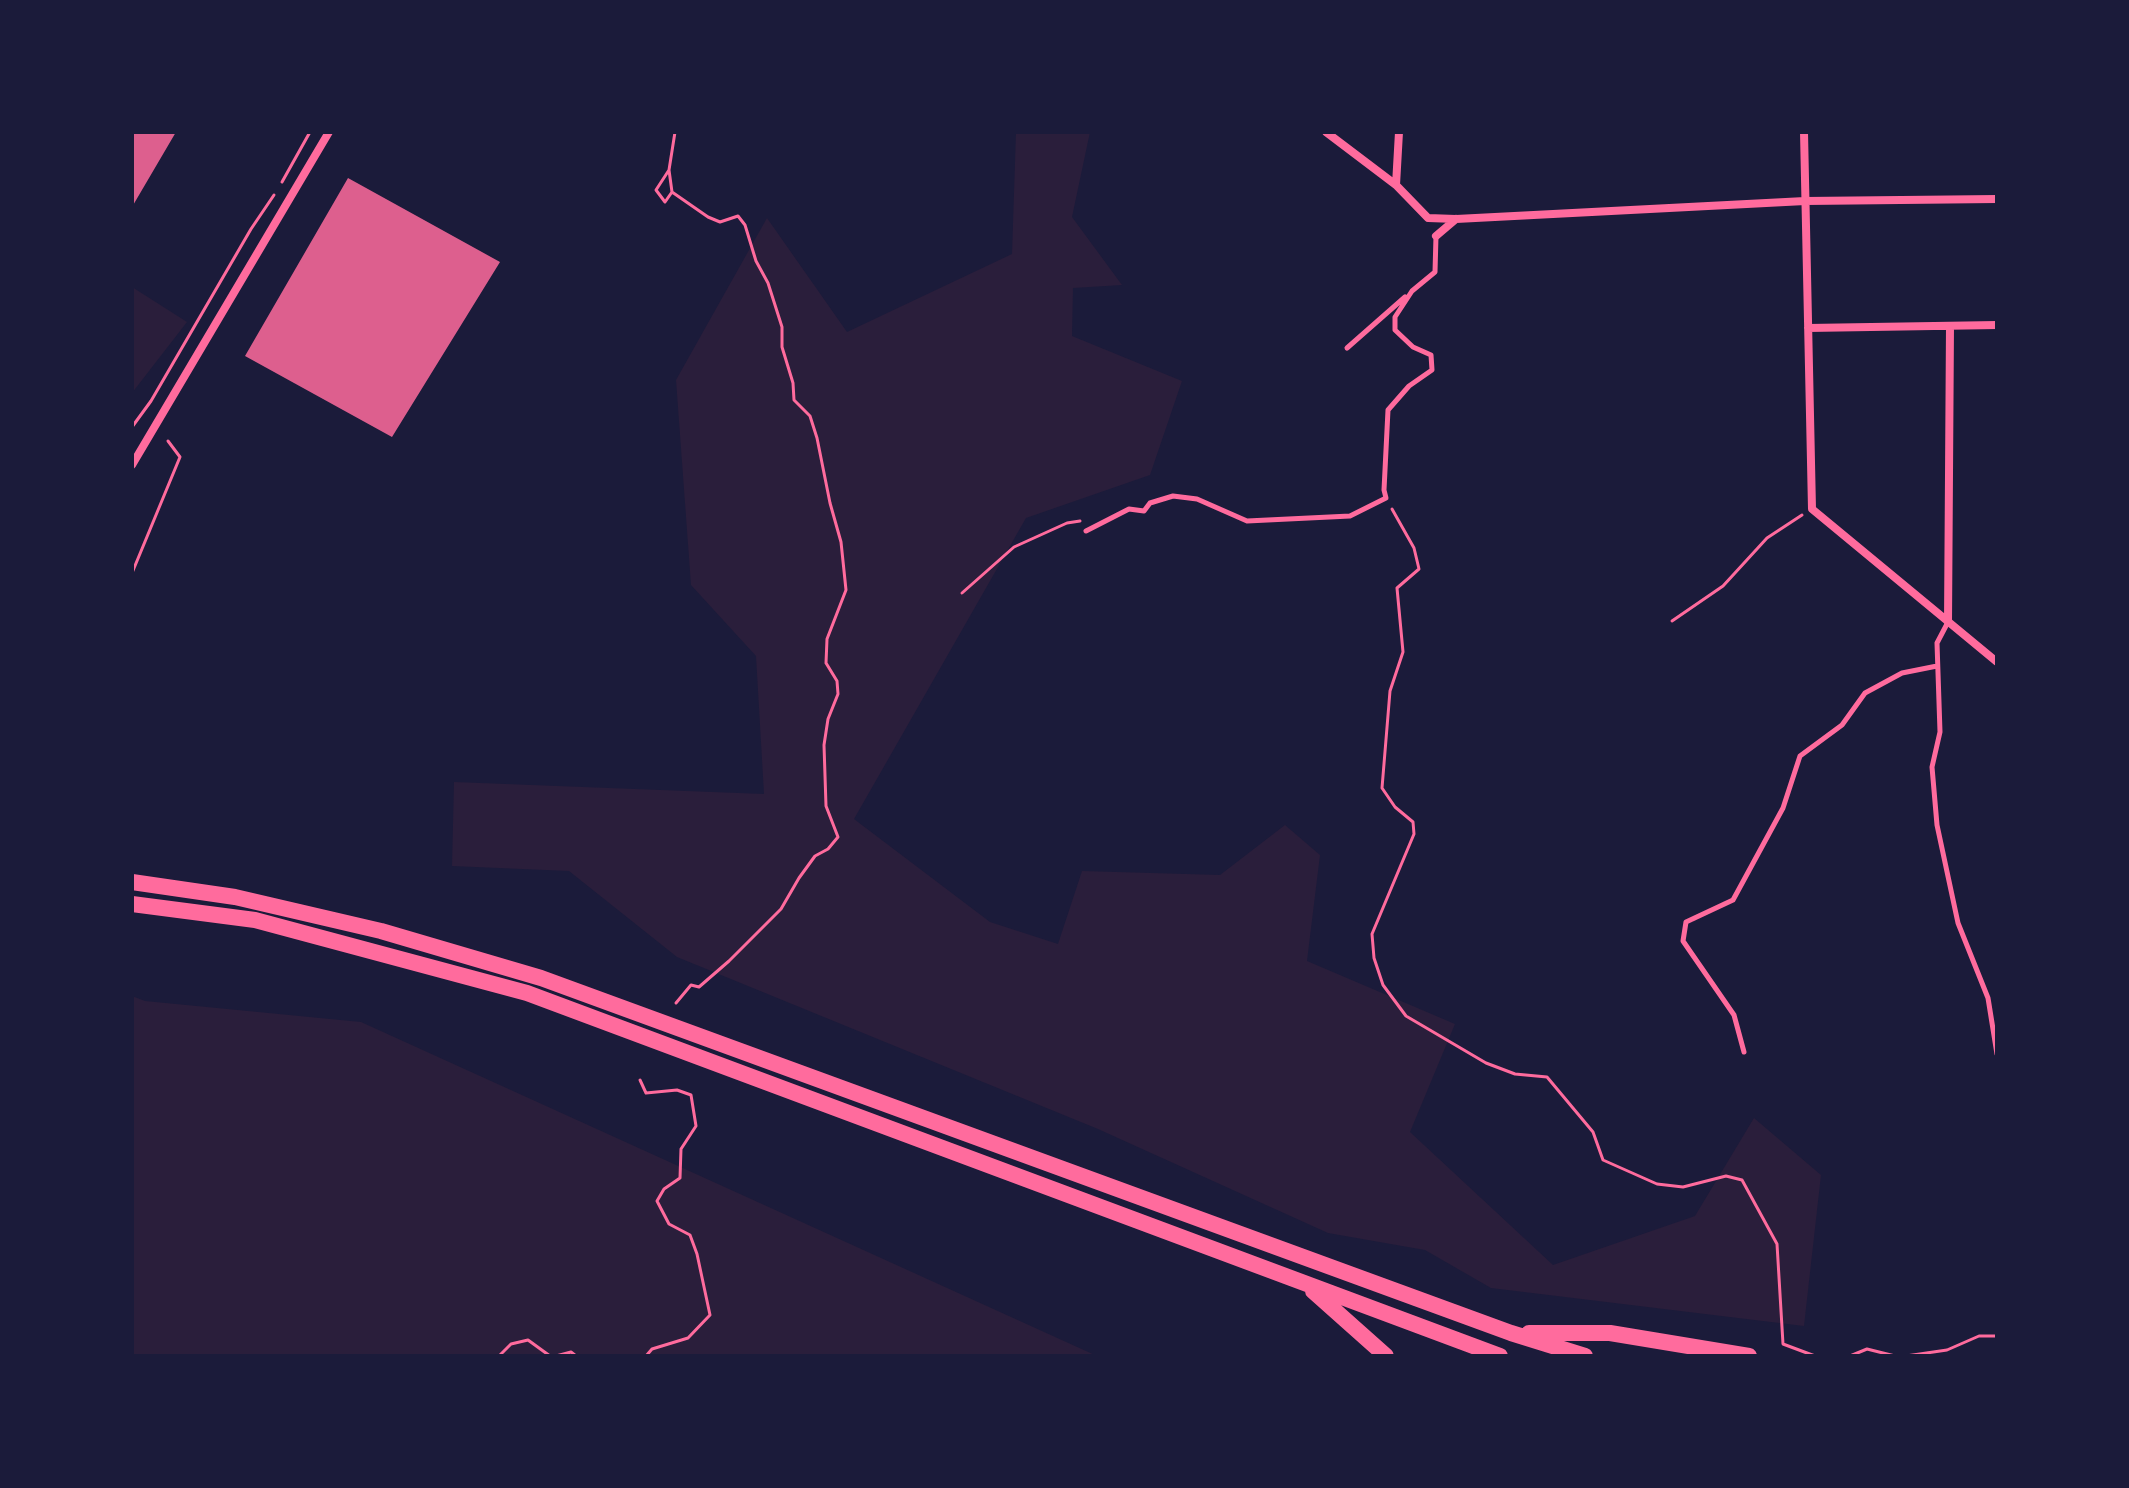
<!DOCTYPE html>
<style>
body{margin:0}
#map{position:relative;width:2129px;height:1488px;overflow:hidden;background:#1b1b3a;font-family:"Fira Sans Condensed",sans-serif}
canvas{display:block}
.frame{position:absolute;inset:0;border:134px solid #1b1b3a;pointer-events:none}
</style>
<div id="map">
<canvas width="2129" height="1488"></canvas>
<div class="frame"></div>
</div>
<script>
const ctx = document.querySelector('canvas').getContext('2d');
ctx.lineJoin = 'round';
function fillPath(path, color) { ctx.fillStyle = color; ctx.fill(path, 'evenodd'); }
const poly = rows => new Path2D(rows.map(r => 'M' + r).join(''));
function strokePath(path, color, width, dash) { ctx.strokeStyle = color; ctx.lineWidth = width; ctx.lineCap = dash ? 'butt' : 'round'; ctx.setLineDash(dash || []); ctx.stroke(path); }
const green = poly([
 [1016,132,1090,132,1072,217,1122,285,1073,288,1072,336,1182,381,1150,475,1026,518,854,819,990,922,1058,944,1082,871,1220,875,1285,825,1320,855,1307,961,1455,1024,1410,1132,1553,1265,1695,1216,1754,1118,1821,1175,1804,1326,1491,1288,1425,1250,1328,1233,1098,1129,677,957,569,871,452,866,454,782,764,794,756,656,691,585,676,380,767,218,847,332,1012,254],
 [132,287,187,322,132,393],
 [132,996,145,1001,361,1022,1097,1356,132,1356]
]);
const building = poly([
 [132,132,176,132,132,207],
 [348,178,500,262,392,437,245,356]
]);
const path = poly([
 [669,170,656,190,665,202,672,192,669,170,675,132],
 [282,182,310,132],
 [672,192,708,217,720,222,738,216,745,225,756,261,768,283,782,327,782,347,793,383,794,400,810,416,817,438,830,503,841,542,846,590,827,639,826,663,837,681,838,694,828,719,824,745,826,806,838,837,828,849,815,856,799,878,781,909,729,961,699,987,691,985,676,1003],
 [132,427,151,401,251,229,274,195],
 [1392,509,1414,548,1419,569,1397,588,1403,652,1390,691,1382,788,1395,807,1413,822,1414,834,1372,934,1374,958,1383,985,1406,1016,1486,1063,1515,1074,1547,1077,1593,1132,1603,1160,1657,1184,1683,1187,1726,1176,1742,1180,1777,1244,1783,1344,1815,1356],
 [132,573,180,457,168,441],
 [962,593,1014,547,1067,523,1080,521],
 [1672,621,1723,586,1767,538,1802,515],
 [640,1080,646,1093,677,1090,691,1095,696,1126,681,1149,680,1178,664,1189,657,1201,669,1224,690,1235,697,1254,710,1315,688,1338,652,1349,646,1356],
 [499,1356,511,1344,528,1340,550,1356],
 [556,1356,571,1352,576,1356],
 [1850,1356,1867,1349,1895,1356],
 [1906,1356,1947,1350,1979,1336,1997,1336]
]);
const service = poly([
 [1347,348,1405,297],
 [1086,531,1129,509,1144,511,1150,503,1173,496,1197,499,1247,521,1350,516,1386,498,1384,490,1388,410,1409,386,1432,370,1431,355,1413,347,1395,330,1395,317,1412,291,1435,272,1436,236],
 [1948,622,1937,643,1940,732,1932,767,1937,825,1958,923,1988,998,1997,1054],
 [1744,1052,1734,1015,1683,941,1686,922,1733,900,1783,808,1800,756,1842,725,1865,693,1902,673,1937,666]
]);
const minor = poly([
 [1326,132,1396,185,1428,218,1456,219,1805,201,1997,199],
 [1804,132,1812,509,1997,662],
 [1396,185,1399,132],
 [1436,236,1456,219],
 [1808,328,1997,325],
 [132,465,329,132],
 [1948,622,1950,326]
]);
const trunk = poly([
 [132,882,235,897,381,931,541,978,1511,1333,1585,1356],
 [132,904,255,920,527,993,1500,1356],
 [1313,1291,1386,1356],
 [1529,1333,1610,1333,1749,1356]
]);
fillPath(green, '#2a1e3b');
fillPath(building, '#dd5f8e');
strokePath(path, '#ff6b9d', 3);
strokePath(service, '#ff6b9d', 5);
strokePath(minor, '#ff6b9d', 8);
strokePath(trunk, '#ff6b9d', 16);
</script>
